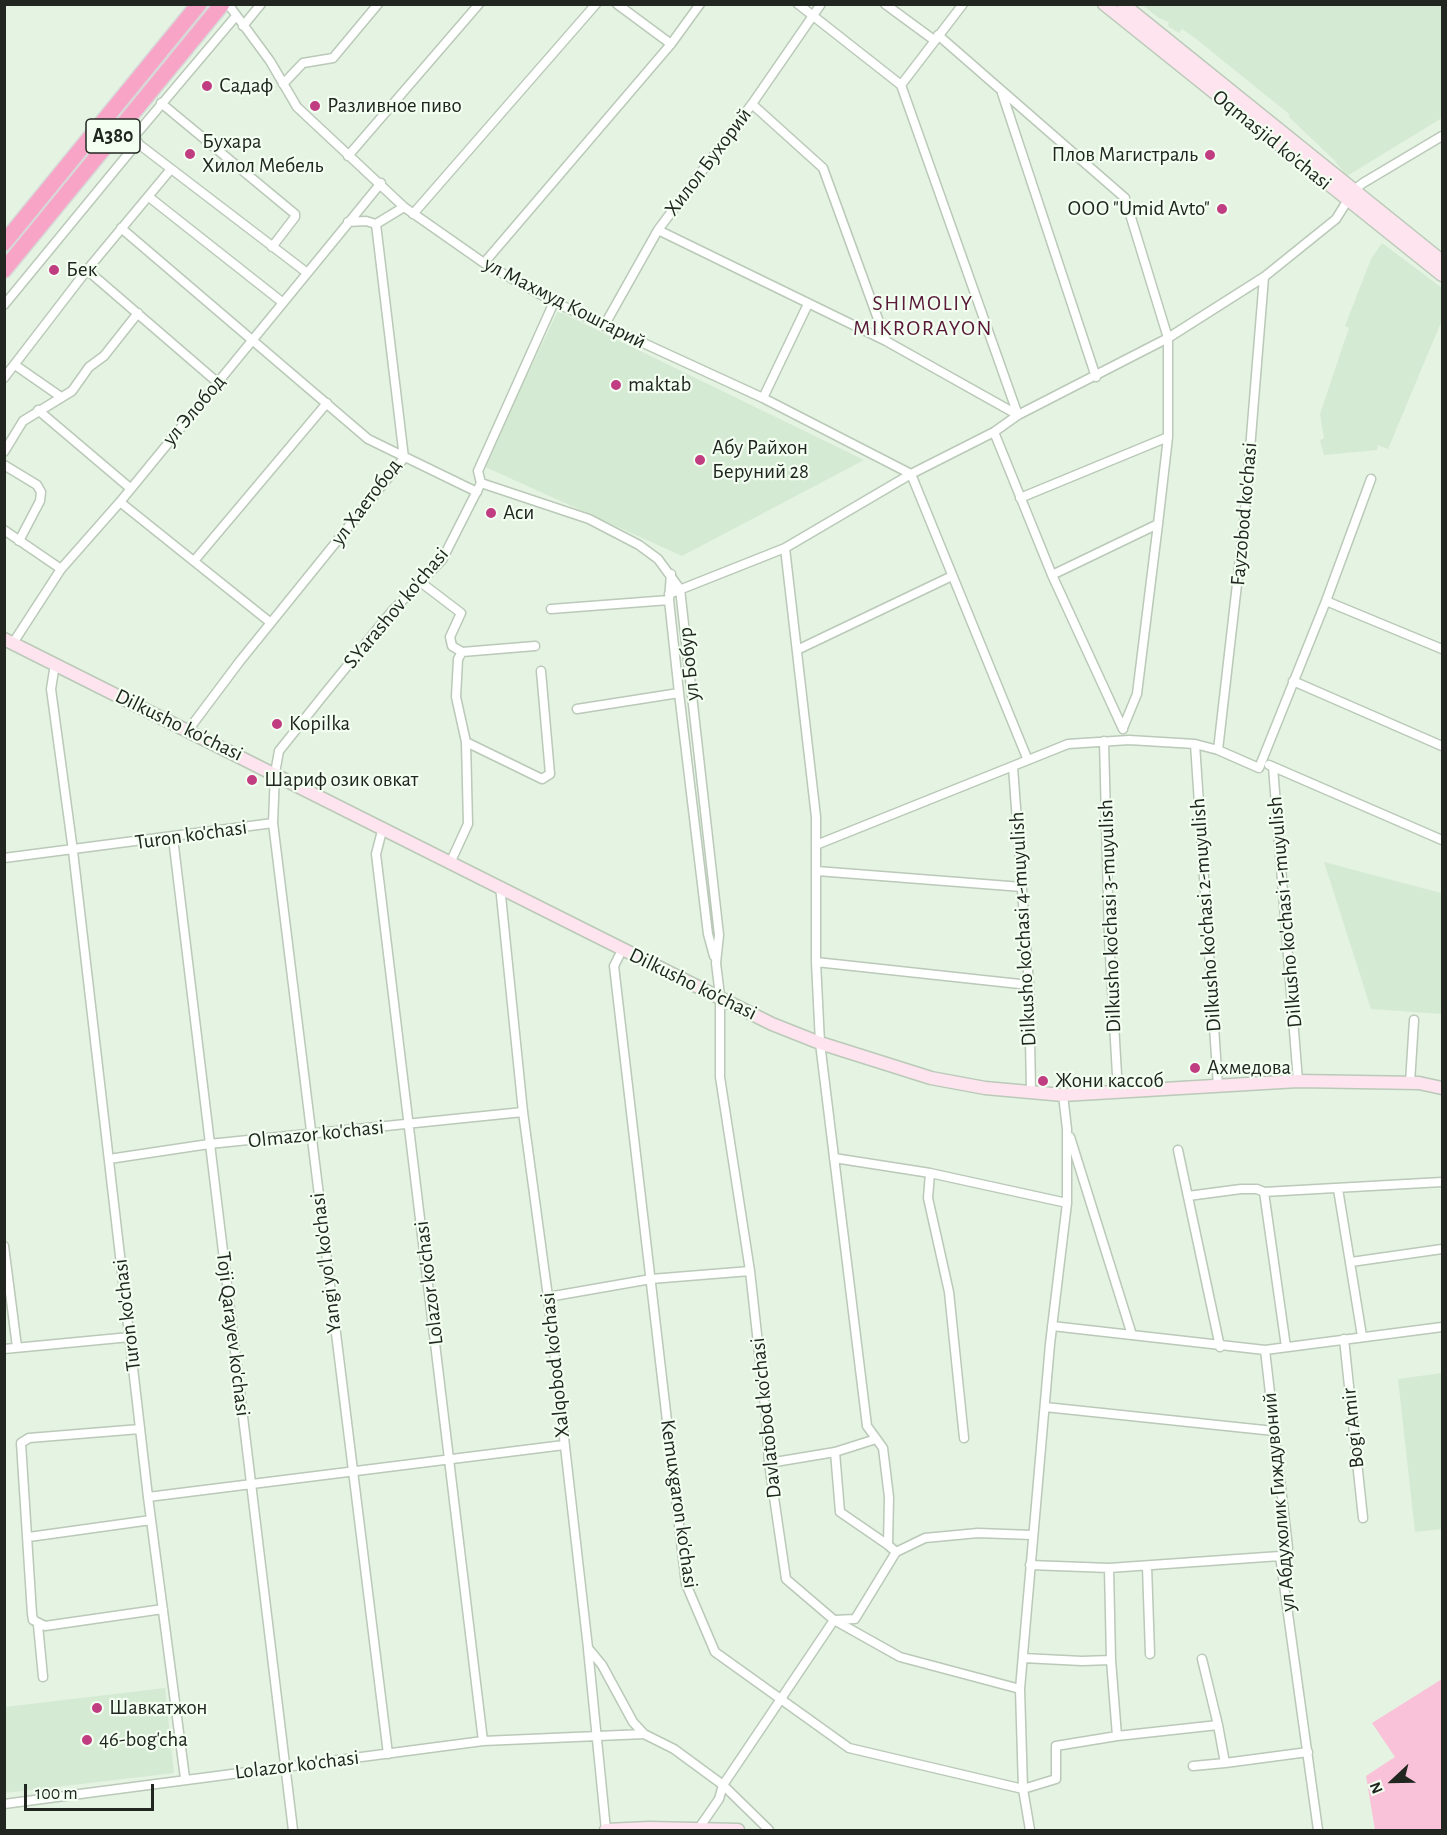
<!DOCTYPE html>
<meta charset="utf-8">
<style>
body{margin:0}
#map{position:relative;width:1447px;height:1835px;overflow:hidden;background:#e4f3e2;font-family:"Alegreya Sans",sans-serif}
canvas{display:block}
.frame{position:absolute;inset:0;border:6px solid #212620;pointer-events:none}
.north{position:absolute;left:1363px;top:1751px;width:60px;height:60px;-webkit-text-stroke:4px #f3fff1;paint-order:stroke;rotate:248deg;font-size:16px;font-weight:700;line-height:24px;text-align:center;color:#212620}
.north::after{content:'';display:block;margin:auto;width:21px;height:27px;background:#212620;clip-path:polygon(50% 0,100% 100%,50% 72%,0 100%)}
.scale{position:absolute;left:24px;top:1784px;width:130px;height:27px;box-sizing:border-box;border:3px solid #212620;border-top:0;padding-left:8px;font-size:18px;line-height:21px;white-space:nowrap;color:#212620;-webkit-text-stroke:4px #f3fff1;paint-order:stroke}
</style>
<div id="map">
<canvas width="1447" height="1835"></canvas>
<div class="frame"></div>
<div class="north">N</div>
<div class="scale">100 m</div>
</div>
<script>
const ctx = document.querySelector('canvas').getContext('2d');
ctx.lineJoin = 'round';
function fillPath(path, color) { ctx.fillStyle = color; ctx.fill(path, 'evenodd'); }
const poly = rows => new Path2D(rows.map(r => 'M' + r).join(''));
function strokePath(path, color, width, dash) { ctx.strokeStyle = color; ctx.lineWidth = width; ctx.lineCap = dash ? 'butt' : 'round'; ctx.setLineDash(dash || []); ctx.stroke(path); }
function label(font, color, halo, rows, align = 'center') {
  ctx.font = font + ' "Alegreya Sans",sans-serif'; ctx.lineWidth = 4.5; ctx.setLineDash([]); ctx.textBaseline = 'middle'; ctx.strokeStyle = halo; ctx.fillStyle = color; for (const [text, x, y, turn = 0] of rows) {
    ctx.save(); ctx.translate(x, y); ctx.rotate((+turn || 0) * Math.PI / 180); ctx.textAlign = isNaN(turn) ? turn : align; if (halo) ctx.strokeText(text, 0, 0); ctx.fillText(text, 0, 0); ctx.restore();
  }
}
const built = poly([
 [1142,5,1442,5,1442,118,1347,176,1334,160,1289,117,1289,114,1195,38,1182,29,1179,33,1168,26,1169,22,1159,18],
 [1382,243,1442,288,1442,320,1388,449,1378,445,1377,450,1324,455,1320,440,1324,438,1320,414,1349,328,1345,326,1371,259],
 [558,311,864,460,682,556,483,466],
 [1324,862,1441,893,1442,1014,1371,1009],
 [1442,1373,1442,1529,1415,1532,1398,1379],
 [165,1688,174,1773,5,1793,5,1707]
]);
const green = poly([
 [1442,1679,1442,1830,1375,1830,1366,1776,1395,1757,1372,1723]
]);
const street = poly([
 [228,4,270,61,297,107,404,207,484,263,554,302,763,398,911,474],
 [617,4,671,44],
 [798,4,901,85,1018,415],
 [885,4,934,40],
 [243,26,261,4],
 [938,35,1125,198,1168,338,1168,437,1158,524,1137,694,1123,728],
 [283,84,303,63,333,58,378,4],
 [901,85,963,4],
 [1002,93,1096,377],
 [161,103,295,214,295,217,272,247],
 [752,104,823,168,886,341],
 [119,129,306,272],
 [133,138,236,16],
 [348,156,479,4],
 [149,197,282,302],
 [413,214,596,4],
 [348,222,366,221,376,224],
 [121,228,368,439,477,492],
 [658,230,886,341,1018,415],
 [484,263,671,44,700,4],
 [87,270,217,382],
 [4,305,138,142],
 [604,326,658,230,752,104,821,4],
 [15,365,61,397],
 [4,378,87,270,171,169],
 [763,398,808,304],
 [38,410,130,488],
 [994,432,1052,575,1123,729],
 [4,452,23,421,72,391,89,367,104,356,138,313],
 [4,465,37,485,41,492,40,501,19,541],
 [911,474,1027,758],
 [481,483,589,519,639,545,658,559,680,589,719,935,716,963,720,996,720,1077,750,1271,766,1416,769,1463,786,1579,834,1620,900,1657,1020,1689],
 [1020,498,1168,437],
 [120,502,271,623],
 [4,530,61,569],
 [785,548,816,817,816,962,820,1043,867,1426,883,1448,889,1497,888,1545,896,1552],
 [194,561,327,403],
 [671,574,669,600,679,693,708,934,714,956],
 [1052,575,1158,524],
 [419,581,461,613,450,637,452,646,462,652],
 [669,594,785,548,911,474,994,432,1018,415,1168,338,1264,277,1336,219,1354,190,1363,183,1442,136],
 [1326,601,1442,649],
 [551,609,669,600],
 [13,643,61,569,120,502,381,183],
 [797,650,952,576],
 [55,664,51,689,73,851,148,1497,185,1778],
 [1293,681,1442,746],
 [577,709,679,693],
 [189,729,240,661,404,458,376,224,404,207],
 [1104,741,1109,938,1118,1092],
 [466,742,542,779,550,774,541,671],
 [1195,744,1218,1086],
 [1218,750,1244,523,1264,277],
 [1269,765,1442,840],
 [1013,767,1029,985,1031,1092],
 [1273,767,1298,1081],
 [383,827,376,854,483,1741],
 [173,838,293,1830],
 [816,845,1068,744,1129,740,1195,744,1218,750,1259,768,1326,601,1371,479],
 [4,858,273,823],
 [451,861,468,824,466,742,456,697,458,659,462,652,535,646],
 [817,871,1022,887],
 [500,886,523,1112,548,1297,588,1648,602,1665,633,1722,644,1734,674,1749,723,1785,769,1830],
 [622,950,614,966,686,1584,715,1652,849,1748,1023,1789,1056,1779,1056,1746,1117,1736,1218,1725,1225,1763,1308,1752],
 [816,962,1029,985],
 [1410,1083,1414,1020],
 [1070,1137,1132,1335],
 [1178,1150,1220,1347],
 [834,1158,930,1173,1067,1203],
 [109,1159,209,1144,523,1112],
 [930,1173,928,1198,949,1292,964,1438],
 [1338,1189,1362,1336],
 [1264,1192,1286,1347],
 [1188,1196,1241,1189,1257,1189,1264,1192,1442,1182],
 [4,1246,17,1347],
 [1351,1262,1442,1249],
 [548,1297,651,1279,750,1271],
 [1052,1326,1265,1350,1288,1548,1280,1556,1318,1830],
 [1344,1339,1363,1518],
 [4,1349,130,1337],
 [1265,1350,1442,1327],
 [1045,1407,1274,1431],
 [140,1429,29,1438,21,1443,32,1614,33,1620,45,1626,163,1609],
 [835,1452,840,1512,888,1545],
 [769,1463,835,1452,876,1439],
 [148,1497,564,1445],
 [29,1537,151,1520],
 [1030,1565,1109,1568,1280,1556],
 [1147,1566,1150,1654],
 [1109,1568,1111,1660,1117,1736],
 [38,1625,43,1677],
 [588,1649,606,1830],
 [1023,1658,1082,1661,1111,1660],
 [1202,1659,1218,1725],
 [388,1754,273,823,275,773,279,751,322,697,392,611,442,560,481,483,478,471,554,302],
 [1193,1766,1225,1763],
 [4,1804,483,1741,644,1734],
 [699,1828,719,1799,723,1785,834,1620,855,1619,896,1552,925,1538,978,1533,1032,1535],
 [1030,1830,1023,1789,1020,1689,1050,1344,1067,1203,1067,1129,1063,1095]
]);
const secondary = poly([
 [1104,4,1442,275],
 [1123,4,1442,261],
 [4,639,772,1024,820,1043,931,1078,985,1088,1063,1095,1298,1081,1419,1083,1442,1088],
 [606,1830,649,1828,738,1830]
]);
const highway = poly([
 [4,243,199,4],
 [4,270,222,4]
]);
const markers = [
 [207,86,6,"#c13d81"],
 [315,106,6,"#c13d81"],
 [190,154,6,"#c13d81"],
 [1210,155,6,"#c13d81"],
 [1222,209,6,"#c13d81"],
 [54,270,6,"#c13d81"],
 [616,385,6,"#c13d81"],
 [700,460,6,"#c13d81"],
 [491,513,6,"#c13d81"],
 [277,724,6,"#c13d81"],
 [252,780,6,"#c13d81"],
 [1195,1068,6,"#c13d81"],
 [1043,1081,6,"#c13d81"],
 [97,1708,6,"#c13d81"],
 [87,1740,6,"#c13d81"]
];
const shields = [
 [113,136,54]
];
const shieldNames = [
 ["A380",113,136]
];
const poiNames = [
 ["Садаф",219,86],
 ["Разливное пиво",327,106],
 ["Бухара",202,142],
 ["Хилол Мебель",202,166],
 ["Плов Магистраль",1198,155,"right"],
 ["ООО \"Umid Avto\"",1210,209,"right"],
 ["Бек",66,270],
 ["maktab",628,385],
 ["Абу Райхон",712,448],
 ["Беруний 28",712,472],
 ["Аси",503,513],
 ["Kopilka",289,724],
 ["Шариф озик овкат",264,780],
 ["Ахмедова",1207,1068],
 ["Жони кассоб",1055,1081],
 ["Шавкатжон",109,1708],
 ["46-bog'cha",99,1740]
];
const streetNames = [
 ["Oqmasjid ko'chasi",1272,140,39],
 ["Хилол Бухорий",708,162,-53],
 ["ул Махмуд Кошгарий",565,303,27],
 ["ул Элобод",194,410,-50],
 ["ул Хаетобод",366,502,-53],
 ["Fayzobod ko'chasi",1244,514,-85],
 ["S.Yarashov ko'chasi",396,608,-50],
 ["ул Бобур",689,664,-96],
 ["Dilkusho ko'chasi",179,725,26],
 ["Turon ko'chasi",191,835,-8],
 ["Dilkusho ko'chasi 1-muyulish",1285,912,-95],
 ["Dilkusho ko'chasi 2-muyulish",1206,915,-94],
 ["Dilkusho ko'chasi 3-muyulish",1110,916,-92],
 ["Dilkusho ko'chasi 4-muyulish",1023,929,-93],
 ["Dilkusho ko'chasi",693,984,26],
 ["Olmazor ko'chasi",316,1134,-6],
 ["Yangi yo'l ko'chasi",326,1263,-97],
 ["Lolazor ko'chasi",429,1283,-97],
 ["Turon ko'chasi",127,1315,-97],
 ["Toji Qarayev ko'chasi",233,1334,83],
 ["Xalqobod ko'chasi",555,1365,-96],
 ["Davlatobod ko'chasi",766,1418,-96],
 ["Bogi Amir",1353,1428,-96],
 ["ул Абдухолик Гиждувоний",1279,1502,-95],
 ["Kemuxgaron ko'chasi",679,1504,82],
 ["Lolazor ko'chasi",297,1765,-7]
];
const neighbourhoodNames = [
 ["SHIMOLIY",923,303],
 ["MIKRORAYON",923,328]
];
fillPath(built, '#d5ead3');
fillPath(green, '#f9c2d8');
strokePath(street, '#bac9b8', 11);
strokePath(secondary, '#bac9b8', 15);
strokePath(highway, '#d7d8d7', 18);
strokePath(street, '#fff', 8);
strokePath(secondary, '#fde4ee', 12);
strokePath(highway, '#f8a4c7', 15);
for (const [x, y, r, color] of markers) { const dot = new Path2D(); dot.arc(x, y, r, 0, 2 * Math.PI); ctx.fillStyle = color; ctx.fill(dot); strokePath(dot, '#f3fff1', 2); }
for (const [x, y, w] of shields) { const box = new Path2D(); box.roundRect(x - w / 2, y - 17, w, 34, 4.5); ctx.fillStyle = '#f3fff1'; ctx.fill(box); strokePath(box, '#212620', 1.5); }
label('bold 20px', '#212620', null, shieldNames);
label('21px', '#212620', '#f3fff1', poiNames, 'left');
label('21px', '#212620', '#f3fff1', streetNames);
ctx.letterSpacing = '1.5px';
label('22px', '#591939', '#f3fff1', neighbourhoodNames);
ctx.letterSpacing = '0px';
</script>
